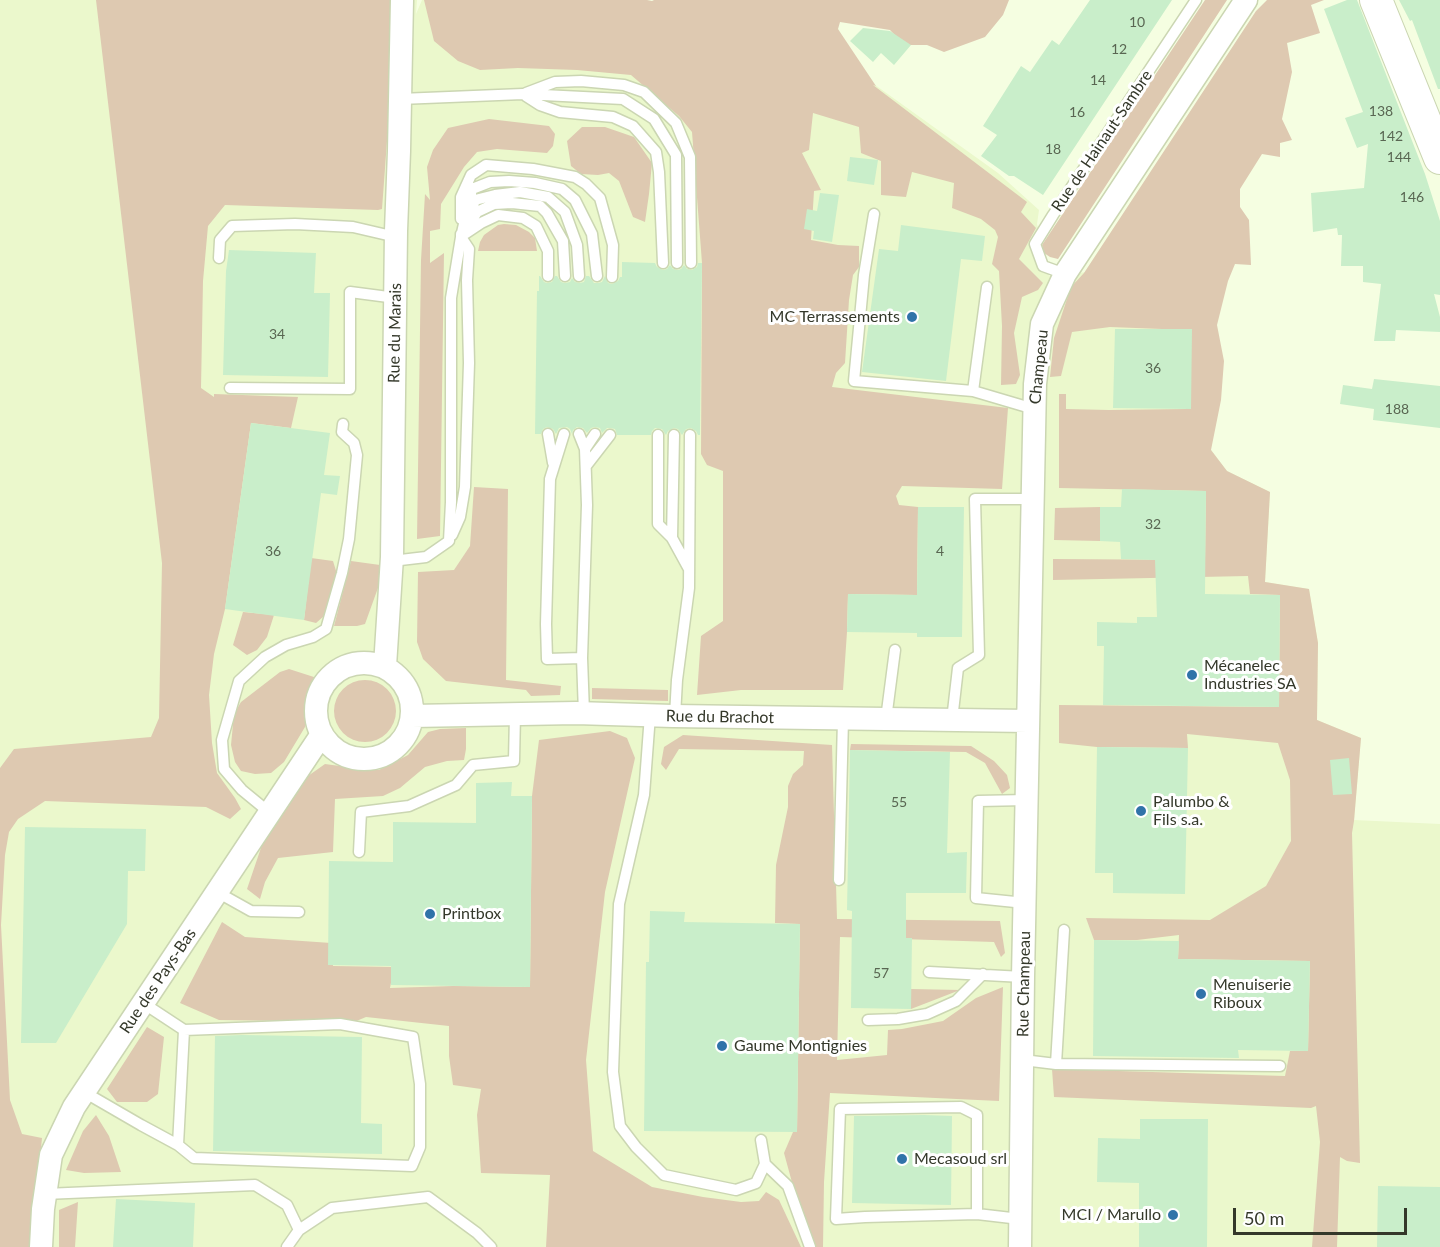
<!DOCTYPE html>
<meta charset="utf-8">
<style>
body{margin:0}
#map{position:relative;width:1440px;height:1247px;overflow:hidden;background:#f5fee1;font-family:Lato,sans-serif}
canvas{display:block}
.scale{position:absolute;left:1233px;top:1208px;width:174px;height:27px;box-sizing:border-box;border:3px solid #34382a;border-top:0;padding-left:8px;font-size:18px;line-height:21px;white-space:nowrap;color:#34382a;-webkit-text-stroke:4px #fff;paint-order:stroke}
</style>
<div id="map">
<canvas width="1440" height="1247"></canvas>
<div class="scale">50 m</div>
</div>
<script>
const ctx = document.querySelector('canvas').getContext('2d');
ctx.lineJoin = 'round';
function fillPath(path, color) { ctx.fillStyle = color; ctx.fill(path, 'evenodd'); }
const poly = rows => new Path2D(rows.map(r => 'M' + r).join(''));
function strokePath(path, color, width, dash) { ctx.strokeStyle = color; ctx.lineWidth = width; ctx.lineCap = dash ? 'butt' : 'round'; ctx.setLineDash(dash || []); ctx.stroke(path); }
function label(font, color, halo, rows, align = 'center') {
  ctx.font = font + ' Lato,sans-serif'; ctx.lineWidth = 6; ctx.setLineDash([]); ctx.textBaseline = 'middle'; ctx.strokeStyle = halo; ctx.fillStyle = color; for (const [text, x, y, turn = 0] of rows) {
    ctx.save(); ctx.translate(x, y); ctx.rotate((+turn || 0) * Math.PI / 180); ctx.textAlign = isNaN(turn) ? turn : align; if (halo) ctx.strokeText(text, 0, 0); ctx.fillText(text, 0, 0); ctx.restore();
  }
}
const built = poly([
 [0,0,417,0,416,14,422,0,445,0,836,57,998,173,1039,210,1037,224,1049,276,1097,271,1187,296,1206,343,1211,450,1227,471,1270,492,1265,582,1309,589,1318,643,1317,720,1361,738,1354,820,1440,824,1440,1247,0,1247]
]);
const green = poly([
 [96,0,395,0,389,114,382,209,378,210,225,205,208,226,203,281,201,388,214,397,214,394,298,397,291,428,251,423,225,609,214,654,209,695,212,743,217,773,235,798,241,809,230,819,206,807,45,801,18,819,9,832,5,855,1,925,10,1100,22,1134,42,1138,31,1247,0,1247,0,768,14,749,151,737,159,718,162,563],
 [424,0,647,0,652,1,654,0,1009,0,1003,15,985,37,944,52,927,45,904,45,890,30,840,22,838,29,876,86,873,85,1027,202,1021,212,1036,228,1019,259,1043,283,1038,290,1022,297,1014,333,1020,375,1016,384,1001,385,1002,326,999,271,992,264,998,237,995,230,981,219,952,208,954,183,912,172,906,197,881,195,881,161,861,153,859,127,813,113,809,150,802,153,821,190,814,191,811,240,838,245,859,246,859,267,853,275,849,300,845,363,836,373,832,387,1008,408,1002,489,902,486,896,496,899,505,918,507,917,595,848,594,847,632,843,690,741,690,697,695,701,636,723,621,723,471,707,465,701,454,702,263,692,132,679,116,631,75,577,70,518,68,480,70,458,61,434,41],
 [1205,0,1227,0,1058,259,1050,257,1044,253,1042,245],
 [1267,0,1324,0,1311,5,1320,33,1287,43,1292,72,1282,119,1292,140,1280,143,1280,157,1262,154,1240,189,1240,207,1249,220,1251,265,1235,264,1228,281,1217,325,1224,361,1221,400,1211,450,1227,471,1270,492,1265,582,1309,589,1318,643,1317,720,1361,738,1354,821,1352,833,1360,1163,1347,1161,1340,1157,1337,1247,1312,1247,1320,1142,1316,1106,1311,1108,1054,1097,1052,1069,1285,1076,1290,1051,1308,1051,1310,961,1178,959,1179,935,1137,940,1094,940,1086,918,1210,920,1266,886,1291,841,1290,780,1278,743,1187,734,1188,748,1097,747,1059,743,1059,705,1279,707,1280,595,1250,594,1248,576,1053,580,1053,559,1205,560,1206,491,1059,488,1059,394,1066,394,1066,409,1109,410,1186,409,1188,330,1110,327,1072,332,1061,376,1050,377,1054,338,1071,287,1084,273,1256,11],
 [489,119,549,126,555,134,553,146,547,153,497,149,477,152,464,167,441,204,440,229,430,231,430,263,444,253,440,536,417,539,421,260,425,194,430,200,427,167,433,150,448,128],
 [582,127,605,127,634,137,652,163,649,194,645,222,633,217,619,181,609,173,598,175,581,174,571,166,567,141],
 [504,224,516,225,529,232,535,238,537,251,478,251,480,242,484,235,498,225],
 [474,487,508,489,506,680,561,686,560,695,531,696,526,690,446,681,423,659,417,642,418,572,454,570,470,546],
 [1100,507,1100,541,1054,540,1055,508],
 [311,558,333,561,337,574,324,616,316,623,304,620],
 [351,561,380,565,383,574,365,624,357,626,334,626],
 [243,612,274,615,267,637,257,650,247,655,233,645],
 [289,669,317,678,305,727,284,762,271,773,255,774,241,771,235,762,231,745,234,714,241,702,280,672],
 '334 711a31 31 0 1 1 62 0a31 31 0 1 1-62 0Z',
 [592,688,668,690,668,701,592,699],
 [466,728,466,749,464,760,447,761,425,767,400,788,383,796,335,799,333,852,278,858,265,882,260,899,247,889,264,839,308,776,325,764,347,767,379,770,408,755,428,732,440,729],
 [610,731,627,738,635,758,605,892,586,1060,593,1151,652,1187,703,1197,741,1202,759,1201,766,1192,779,1200,801,1247,546,1247,550,1175,481,1173,477,1115,481,1089,453,1085,449,1056,449,1026,366,1017,354,1022,219,1020,180,1003,222,922,245,937,331,943,333,966,394,967,390,988,453,986,530,987,532,796,539,740],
 [683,735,832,745,837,919,1000,921,1005,953,1001,957,994,942,840,937,837,1060,887,1055,888,1030,902,1029,943,1021,976,998,1003,987,999,1101,830,1093,824,1182,823,1247,814,1247,793,1186,784,1153,793,1132,797,1132,800,924,775,923,776,865,788,807,788,786,793,774,803,765,804,751,679,749,666,770,661,764,664,747],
 [851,744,971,746,994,761,1007,775,1010,788,1002,794,985,763,966,752,850,750],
 [911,989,960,990,911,1009],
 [147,1027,164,1037,158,1094,147,1102,117,1102,107,1089],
 [96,1115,109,1136,121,1172,84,1173,66,1170,83,1131],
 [78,1202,75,1247,59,1247,59,1210]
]);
const building = poly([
 [1090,0,1172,0,1043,195,1014,176,1009,176,981,156,997,135,983,126,1021,66,1030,72,1052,40,1059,45],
 [1347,0,1357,0,1425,174,1440,221,1440,295,1434,294,1440,317,1440,332,1396,330,1395,341,1374,341,1381,284,1363,282,1363,266,1341,266,1342,235,1338,235,1337,228,1313,232,1311,193,1364,188,1368,144,1357,148,1345,118,1363,112,1324,9],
 [1399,0,1440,0,1440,89,1438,89,1412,20,1410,21],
 [863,28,890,31,911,45,894,65,881,53,873,62,850,41],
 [850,157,878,160,874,185,847,181],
 [820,193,839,195,832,242,813,239,814,231,804,229,807,209,817,211],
 [901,225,985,236,982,261,961,259,946,381,862,372,879,249,898,251],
 [229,250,316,253,314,293,330,293,328,377,223,375,226,271],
 [622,262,655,263,657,267,663,270,667,269,670,265,673,269,678,270,681,269,684,265,687,269,692,270,697,267,698,263,702,263,700,435,698,435,696,431,691,428,686,429,682,435,678,429,674,428,668,431,666,435,662,429,655,428,652,431,651,435,617,435,615,429,610,428,607,428,602,433,600,428,595,427,591,428,587,433,583,428,577,427,573,430,572,434,570,429,567,427,559,428,556,434,553,429,547,427,543,429,541,434,535,434,537,291,539,291,539,276,540,276,544,282,547,283,552,282,555,276,557,276,561,282,565,283,570,282,572,278,575,282,580,283,584,282,586,276,589,276,594,283,598,283,602,282,605,276,608,283,612,284,618,281,620,277,622,277],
 [1115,329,1192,329,1191,409,1113,408],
 [1374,379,1440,386,1440,428,1373,420,1374,409,1340,404,1343,385,1372,389],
 [251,423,330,433,324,475,340,476,337,495,321,493,304,620,225,609],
 [1122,489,1206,491,1205,594,1280,595,1279,707,1103,705,1104,646,1097,646,1097,622,1137,623,1137,617,1157,617,1155,560,1121,559,1120,542,1100,541,1100,507,1121,507],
 [918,507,964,507,962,637,917,637,917,633,847,632,848,594,917,595],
 [1097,747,1188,748,1185,894,1113,893,1113,873,1095,873],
 [850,750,950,752,947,853,967,852,966,893,906,893,906,938,912,938,911,1009,851,1008,852,911,847,910],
 [1349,758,1352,794,1333,795,1330,760],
 [512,782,511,796,532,796,530,987,391,985,391,966,328,965,329,861,393,862,393,822,476,823,476,783],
 [25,827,146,829,145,871,128,871,127,924,56,1043,21,1043],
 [650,911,685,912,684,922,800,924,797,1132,644,1131,646,962,649,962],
 [1094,940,1179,941,1178,959,1310,961,1308,1051,1238,1050,1239,1058,1093,1056],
 [242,1035,362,1037,361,1123,382,1124,382,1154,213,1151,215,1036],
 [924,1115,952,1116,951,1205,852,1203,854,1116],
 [1140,1119,1208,1119,1207,1247,1139,1247,1139,1183,1097,1182,1098,1138,1140,1139],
 [1378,1186,1440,1187,1440,1247,1377,1247],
 [116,1199,195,1203,193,1247,113,1247]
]);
const service = poly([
 [526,93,555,82,581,81,624,85,644,92,676,123,690,157,691,263],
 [526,96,540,105,560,112,613,117,633,126,656,152,659,172,663,263],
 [400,99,523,94,623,99,654,119,676,155,677,263],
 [472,209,475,200,495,195,520,192,548,197,565,212,577,245,579,276],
 [874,214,864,275,854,381,973,391],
 [461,219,461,197,471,175,486,165,533,169,575,177,586,184,600,198,613,245,612,277],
 [466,229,477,212,494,204,512,203,540,206,547,213,563,241,565,276],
 [466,233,481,223,498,215,523,218,536,226,548,251,548,276],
 [219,258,220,240,232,226,295,224,353,227,396,237],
 [1065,274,1043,266,1035,244,1053,215,1196,0],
 [987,287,973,391,1034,409],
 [230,388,350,389,350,292,396,298],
 [548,434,553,463],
 [564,434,550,479,546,624,547,659,582,658,584,713],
 [579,434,585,449,587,505,582,658],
 [658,435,658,524,672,538],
 [674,435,672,538,689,569],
 [585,449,595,434],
 [586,466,610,435],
 [452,535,460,517,465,487,469,363,467,280,469,249,461,237,461,234],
 [392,561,426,557,449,541,451,502,451,298,461,237,472,189,490,182,509,181,535,183,562,189,575,200,592,234,597,276],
 [650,715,644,795,619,904,613,1072,620,1126,636,1147,664,1175,736,1190,756,1183,765,1164,761,1140],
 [675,716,677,680,689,588,690,435],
 [886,719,895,650],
 [952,720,958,668,979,655,975,499,1033,499],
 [270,813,242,790,224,769,222,740,239,681,265,657,286,645,313,637,326,629,342,573,349,539,357,455,354,443,342,432,343,424],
 [359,852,361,812,409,806,456,785,473,765,514,761,515,714],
 [839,880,843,719],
 [217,892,251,911,299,912],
 [1025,903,976,898,978,801,1027,800],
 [1064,930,1056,1064,1280,1066],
 [929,972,1023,977],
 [868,1020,898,1019,927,1014,956,1001,983,974],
 [1023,1060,1056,1064],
 [84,1092,141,1125,178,1145,184,1030,143,1003],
 [178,1145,194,1158,412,1166,420,1147,420,1084,413,1037,340,1024,184,1030],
 [765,1164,788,1186,810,1247],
 [45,1194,255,1185,287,1205,299,1230],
 [977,1214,865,1217,836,1219,840,1109,961,1107,977,1115,977,1214,1020,1219],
 [287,1247,299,1230,332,1208,428,1197,477,1233,491,1247]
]);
const minor = poly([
 '316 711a48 48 0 1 1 96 0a48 48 0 1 1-96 0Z',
 [385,666,392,557,396,231,399,151,402,0],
 [412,716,576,713,673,716,1028,721],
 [41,1247,43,1209,51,1155,74,1107,322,734],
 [1020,1247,1023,977,1035,384,1042,324,1065,274,1246,0]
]);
const secondary = poly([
 [1376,0,1440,158]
]);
const markers = [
 [912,317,6,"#3073a9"],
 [1192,675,6,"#3073a9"],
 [1141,811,6,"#3073a9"],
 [430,914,6,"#3073a9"],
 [1201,994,6,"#3073a9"],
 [722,1046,6,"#3073a9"],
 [902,1159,6,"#3073a9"],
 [1173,1215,6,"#3073a9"]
];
const numberNames = [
 ["10",1137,22],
 ["12",1119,49],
 ["14",1098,80],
 ["138",1381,111],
 ["16",1077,112],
 ["142",1391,136],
 ["18",1053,149],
 ["144",1399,157],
 ["146",1412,197],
 ["34",277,334],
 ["36",1153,368],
 ["188",1397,409],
 ["32",1153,524],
 ["36",273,551],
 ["4",940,551],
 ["55",899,802],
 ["57",881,973]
];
const streetNames = [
 ["Rue de Hainaut-Sambre",1102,141,-56],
 ["Rue du Marais",395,333,-89],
 ["Champeau",1039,367,-84],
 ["Rue du Brachot",720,717,1],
 ["Rue des Pays-Bas",158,981,-56],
 ["Rue Champeau",1024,984,-89]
];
const poiNames = [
 ["MC Terrassements",900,317,"right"],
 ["Mécanelec",1204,666],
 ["Industries SA",1204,684],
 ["Palumbo &",1153,802],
 ["Fils s.a.",1153,820],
 ["Printbox",442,914],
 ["Menuiserie",1213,985],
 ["Riboux",1213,1003],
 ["Gaume Montignies",734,1046],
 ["Mecasoud srl",914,1159],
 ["MCI / Marullo",1161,1215,"right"]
];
fillPath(built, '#ebf8cc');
fillPath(green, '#dec9b1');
fillPath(building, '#c9eeca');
strokePath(service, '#cbd6b2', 13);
strokePath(minor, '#cbd6b2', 25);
strokePath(secondary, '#cbd6b2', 34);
strokePath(service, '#fff', 10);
strokePath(minor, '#fff', 22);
strokePath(secondary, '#fff', 32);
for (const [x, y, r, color] of markers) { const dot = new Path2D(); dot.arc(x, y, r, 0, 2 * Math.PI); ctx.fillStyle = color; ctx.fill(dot); strokePath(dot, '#fff', 2); }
label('14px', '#596652', null, numberNames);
label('16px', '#34382a', '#fff', streetNames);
label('16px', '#34382a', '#fff', poiNames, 'left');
</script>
